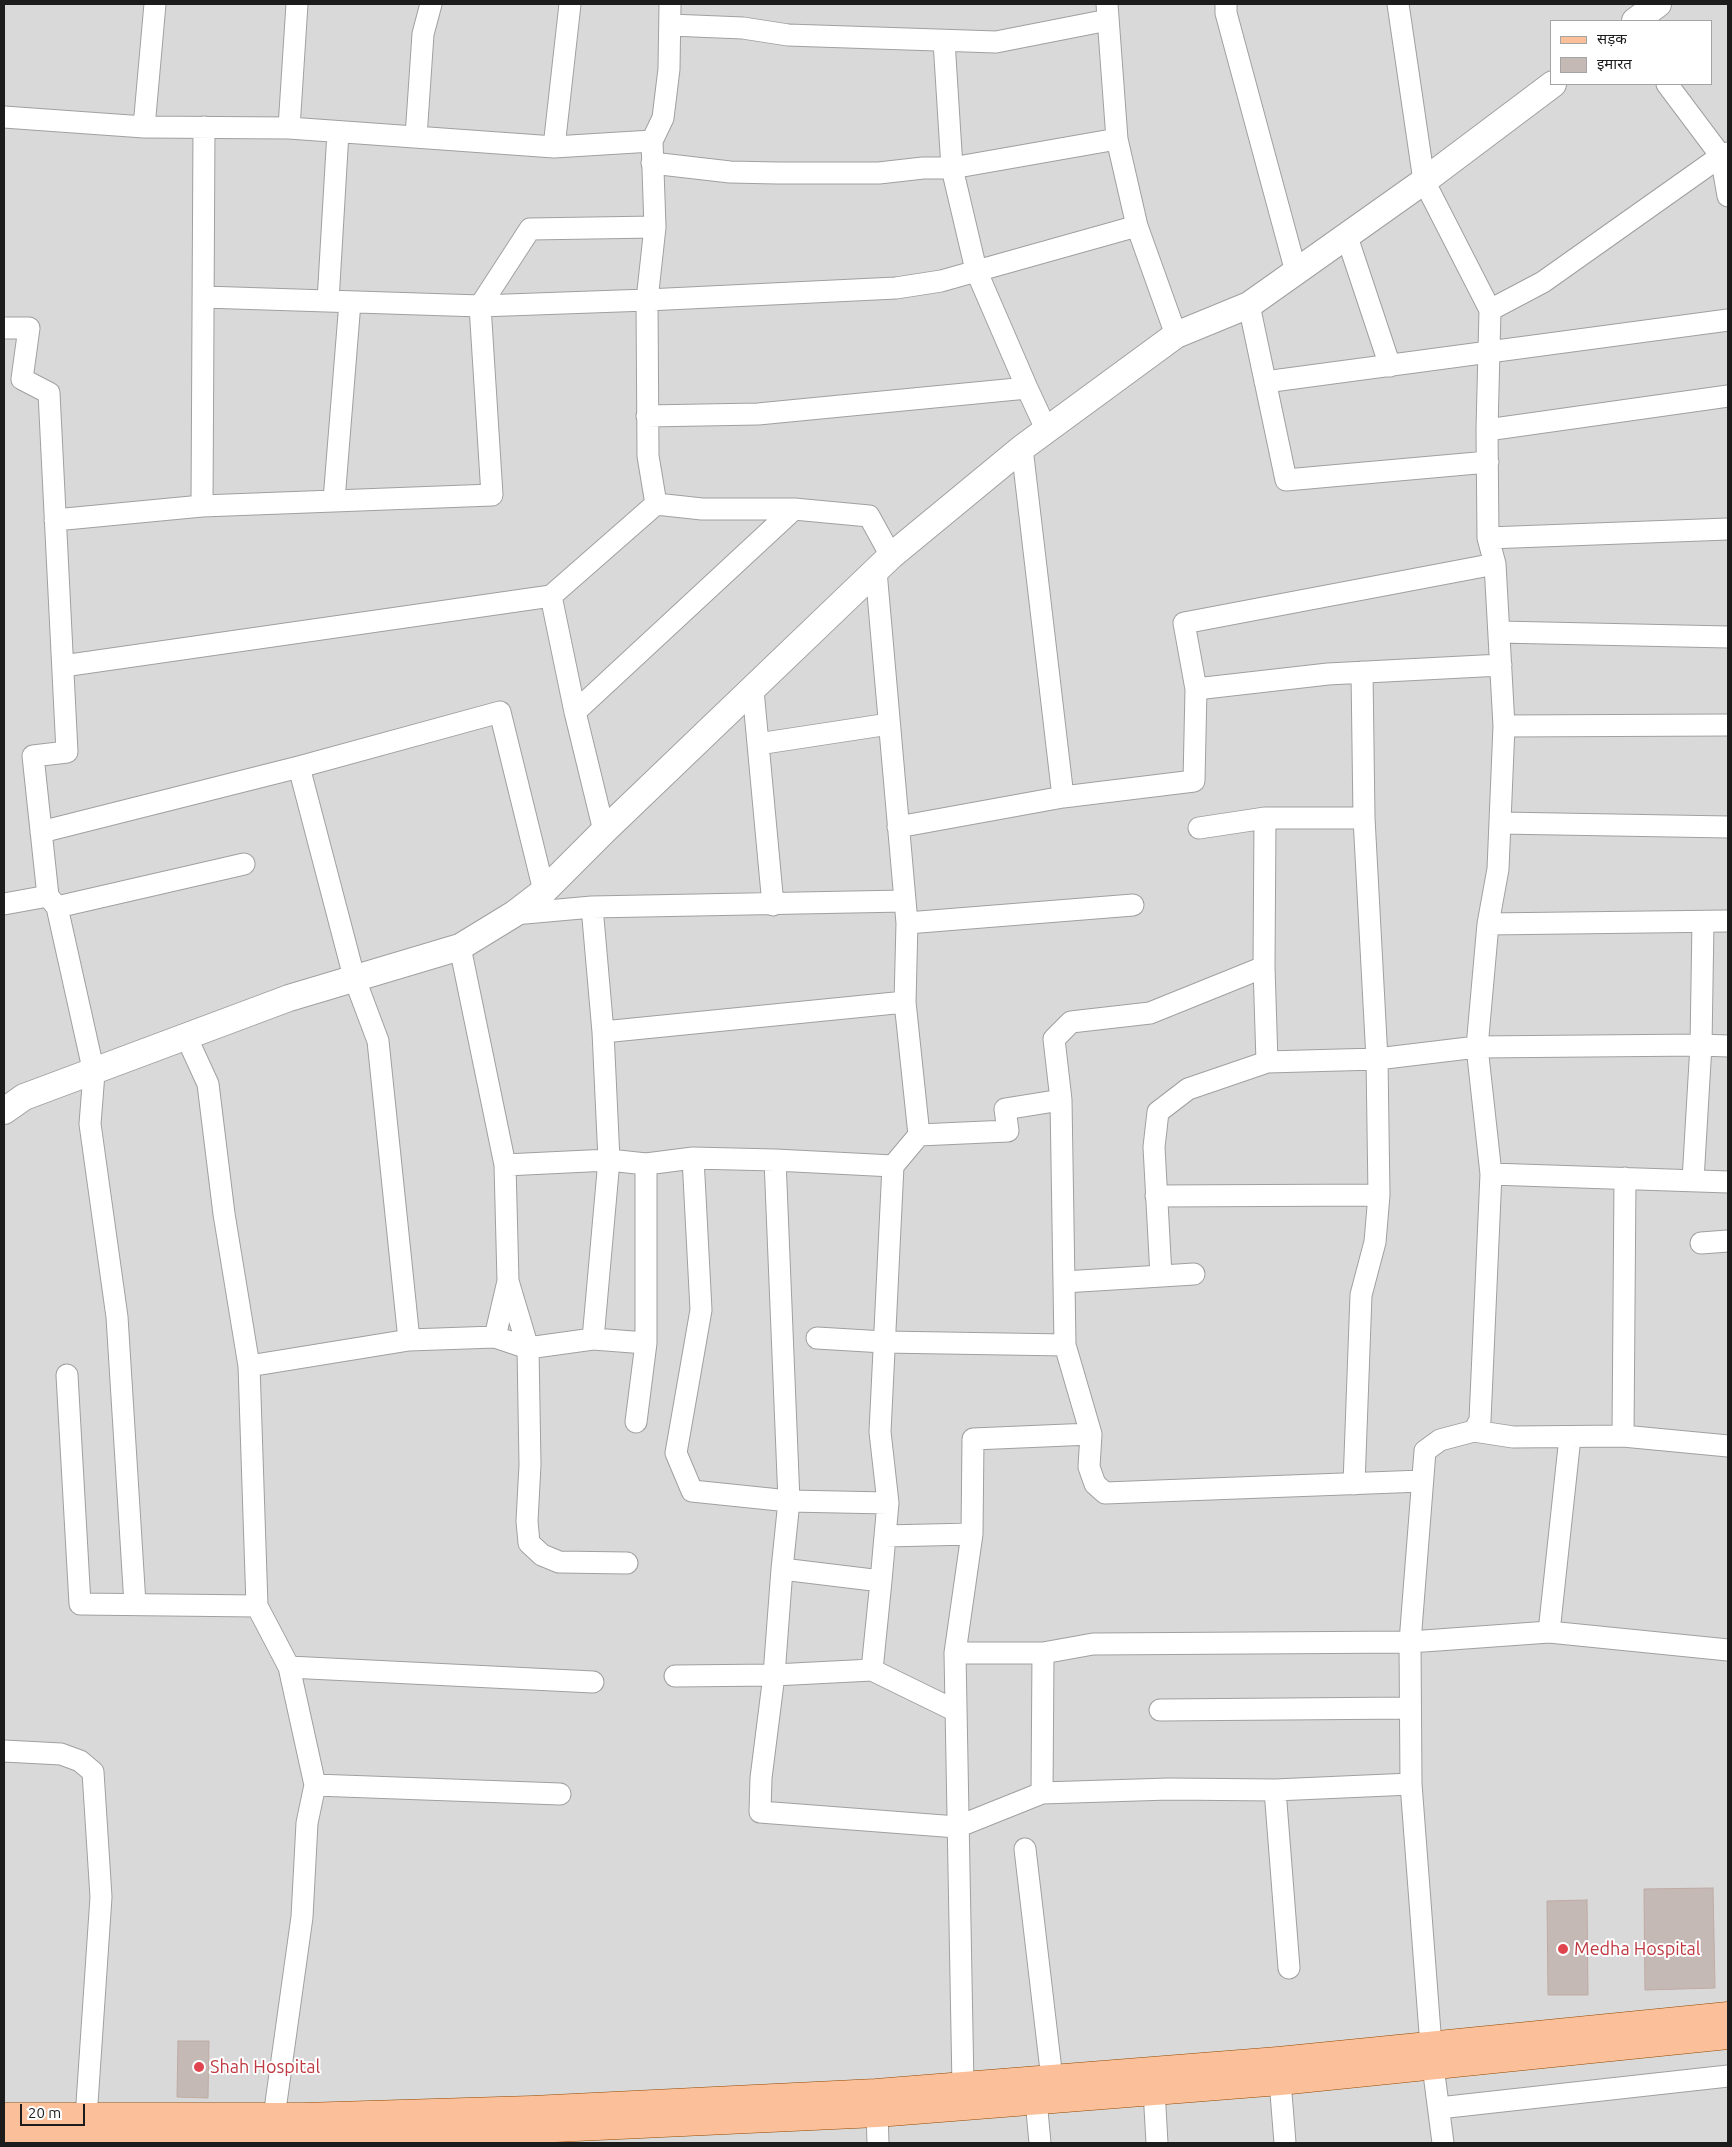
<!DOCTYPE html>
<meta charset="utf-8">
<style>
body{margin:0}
#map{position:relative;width:1732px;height:2147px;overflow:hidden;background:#eee8e2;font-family:Ubuntu,"Noto Sans Devanagari",sans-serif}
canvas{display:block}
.frame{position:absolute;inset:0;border:5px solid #1c1c1c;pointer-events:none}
.legend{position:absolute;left:1550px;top:20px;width:162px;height:65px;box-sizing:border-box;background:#fff;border:1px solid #a4a4a4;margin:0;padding:6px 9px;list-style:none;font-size:15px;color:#1c1c1c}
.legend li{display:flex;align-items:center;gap:10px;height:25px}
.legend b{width:25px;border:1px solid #a4a4a4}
.scale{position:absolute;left:20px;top:2104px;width:65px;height:22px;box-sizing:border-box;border:2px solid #1c1c1c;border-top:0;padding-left:6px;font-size:15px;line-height:18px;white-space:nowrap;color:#1c1c1c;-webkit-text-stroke:4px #fff;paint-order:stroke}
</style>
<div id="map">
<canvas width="1732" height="2147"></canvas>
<div class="frame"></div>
<ul class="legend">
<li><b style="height:6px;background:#fbc09a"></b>सड़क</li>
<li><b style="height:14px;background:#c5b9b5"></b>इमारत</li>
</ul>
<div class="scale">20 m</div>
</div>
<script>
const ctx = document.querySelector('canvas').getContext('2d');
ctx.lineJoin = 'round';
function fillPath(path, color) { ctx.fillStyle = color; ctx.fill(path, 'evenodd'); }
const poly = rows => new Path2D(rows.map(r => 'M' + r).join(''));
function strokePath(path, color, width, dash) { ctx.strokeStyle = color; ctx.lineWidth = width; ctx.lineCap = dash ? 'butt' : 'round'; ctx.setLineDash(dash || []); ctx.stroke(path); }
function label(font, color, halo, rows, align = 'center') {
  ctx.font = font + ' Ubuntu,sans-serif'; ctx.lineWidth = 4; ctx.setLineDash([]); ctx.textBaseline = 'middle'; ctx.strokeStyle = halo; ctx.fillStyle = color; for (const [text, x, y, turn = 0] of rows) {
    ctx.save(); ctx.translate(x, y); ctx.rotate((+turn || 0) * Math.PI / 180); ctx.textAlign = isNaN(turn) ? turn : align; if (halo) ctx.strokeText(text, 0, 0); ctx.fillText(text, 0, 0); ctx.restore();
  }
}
const residential = poly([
 [4,4,1728,4,1728,2143,4,2143],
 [1551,21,1711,21,1711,84,1551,84]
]);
const building = poly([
 [1713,1888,1715,1988,1645,1990,1644,1889,1713,1888],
 [1587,1900,1588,1995,1548,1995,1547,1901,1587,1900],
 [178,2041,209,2041,208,2098,177,2097,178,2041]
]);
const minor = poly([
 [1107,4,1117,139,1137,226,1176,335],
 [1226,4,1226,13,1296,272],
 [1398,4,1424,181,1490,310,1487,430,1488,538,1495,564,1504,726,1498,869,1488,924,1477,1047,1491,1174,1480,1420,1474,1431,1440,1440,1425,1451,1410,1642,1411,1784,1431,2046],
 [670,25,743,28,788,35,996,42,1108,20],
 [1667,84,1721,156,1728,196],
 [4,117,144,127,289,128,297,4],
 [144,127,155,4],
 [289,128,554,147,570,4],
 [416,137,423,34,431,4],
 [554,147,652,141],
 [652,163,730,172,777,173,879,173,923,168,952,168,944,41],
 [1347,237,1390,366],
 [204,297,480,306,647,300,655,227],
 [328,301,338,132],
 [1249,305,1286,480,1488,462],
 [1490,310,1543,282,1721,156,1728,153],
 [4,328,29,328,22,379,49,393,67,752,33,756,48,896],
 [1265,382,1728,320],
 [1027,388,976,270,952,168,1117,139],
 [647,416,758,414,1027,388,1047,431],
 [1487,430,1728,396],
 [1022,448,1063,797],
 [334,500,350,302],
 [656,504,648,456,647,300,896,288,941,281,1137,226],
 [202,506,204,127],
 [55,520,202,506,492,495,480,306,530,229,655,227,652,141,663,118,669,69,670,4],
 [1488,538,1728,529],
 [876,571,907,923,1133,905],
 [551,596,575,712],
 [1499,632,1728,637],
 [63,666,551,596,656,504,702,509,794,509,869,516,891,556],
 [1196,689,1328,674,1501,665],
 [753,690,773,905],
 [1504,726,1728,725],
 [758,744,889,724],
 [299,767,354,977,378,1041,409,1340],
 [1265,818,1264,967,1267,1062],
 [1500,823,1728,827],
 [898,827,1063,797,1194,781,1196,689,1184,623,1495,564],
 [1199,828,1265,818,1364,818],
 [604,831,575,712,794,509],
 [41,832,299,767,500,712,544,891],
 [4,904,48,896,57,907,94,1073,90,1124,117,1317,135,1604],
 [57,907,244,864],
 [592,907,603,1032],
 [514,914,592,907,904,901],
 [1488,924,1728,921],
 [460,947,505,1165,508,1281,528,1348,530,1465,527,1521,529,1543,542,1555,559,1562,627,1563],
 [905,1002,907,923],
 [186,1036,208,1084,224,1214,249,1366],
 [1061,1100,1054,1039,1071,1022,1150,1013,1264,967],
 [693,1158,701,1310,676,1453,692,1491,789,1501,888,1503],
 [775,1160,893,1166],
 [505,1165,609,1160,646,1164,693,1158,775,1160,789,1501,782,1569],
 [1491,1174,1728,1182],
 [1693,1180,1701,1045,1728,1046],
 [1156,1196,1379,1195],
 [1701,1243,1728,1241],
 [1161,1276,1154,1147,1158,1112,1188,1089,1267,1062,1377,1059,1364,818,1362,672],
 [1064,1282,1194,1274],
 [495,1337,508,1281],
 [817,1338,884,1342,1065,1345],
 [593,1339,609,1160,603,1032,905,1002,919,1135,1008,1131,1005,1109,1061,1100,1065,1345,1091,1434,1089,1467,1095,1484,1105,1493,1422,1481],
 [67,1375,80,1604,257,1606,249,1366,409,1340,495,1337,528,1348,593,1339,646,1343],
 [636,1422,646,1343,646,1164],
 [1474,1431,1513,1437,1623,1436,1728,1446],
 [1623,1436,1625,1178],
 [1354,1484,1361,1295,1375,1242,1379,1195,1377,1059,1477,1047,1701,1045,1703,922],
 [972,1534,885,1536,881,1581,782,1569,774,1675,761,1778,760,1812,957,1827,1042,1793],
 [885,1536,888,1503,880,1432,893,1166,919,1135],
 [257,1606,289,1667,315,1785,307,1823,302,1917,274,2117],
 [1549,1632,1570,1437],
 [955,1653,1043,1653,1042,1793,1169,1789,1275,1790,1411,1784],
 [1043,1653,1093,1644,1410,1642,1549,1632,1728,1650],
 [289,1667,593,1682],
 [872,1670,881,1581],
 [675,1676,774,1675,872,1670,956,1711],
 [1160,1710,1410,1708],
 [4,1751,61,1754,80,1761,93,1772,101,1897,86,2118],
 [315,1785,560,1794],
 [1275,1790,1289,1968],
 [1025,1849,1052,2079],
 [1433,2066,1443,2143],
 [1280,2081,1285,2143],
 [963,2086,955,1653,972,1534,973,1439,1091,1434],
 [1154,2090,1157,2143],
 [1036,2100,1040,2143],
 [1439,2108,1728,2076],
 [877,2113,878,2143]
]);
const tertiary = poly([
 [1635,21,1658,4],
 [4,1111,24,1097,289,998,460,947,514,914,544,891,604,831,891,556,1022,448,1176,335,1249,305,1424,181,1553,84]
]);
const primary = poly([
 [4,2117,303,2117,532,2110,876,2093,1278,2061,1728,2016],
 [4,2137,303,2137,533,2129,877,2113,1280,2081,1728,2035]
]);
const markers = [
 [1563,1949,6,"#e0444e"],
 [199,2067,6,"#e0444e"]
];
const healthNames = [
 ["Medha Hospital",1574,1949],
 ["Shah Hospital",210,2067]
];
fillPath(residential, '#dad9d9');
fillPath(building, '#c5b9b5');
strokePath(building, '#bfaba4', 1);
strokePath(minor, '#a0a0a0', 23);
strokePath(tertiary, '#a0a0a0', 28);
strokePath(primary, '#934901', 29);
strokePath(minor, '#fff', 21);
strokePath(tertiary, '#fff', 26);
strokePath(primary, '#fbc09a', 28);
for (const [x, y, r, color] of markers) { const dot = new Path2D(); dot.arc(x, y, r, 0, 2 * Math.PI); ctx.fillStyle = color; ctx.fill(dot); strokePath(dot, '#fff', 2); }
label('18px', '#be3a42', '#fff', healthNames, 'left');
</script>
